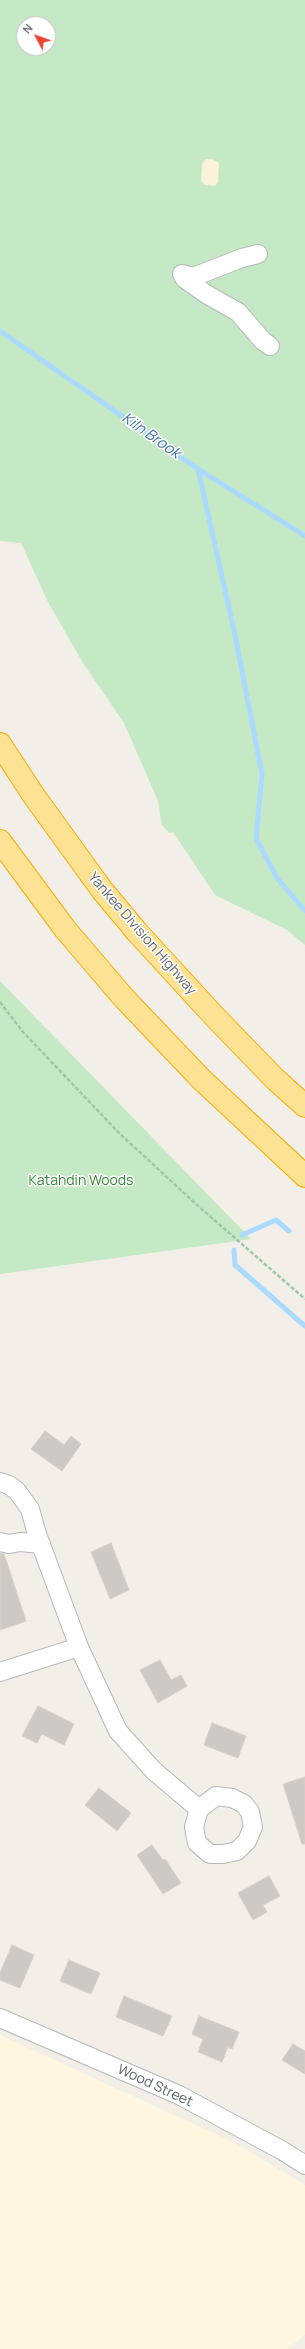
<!DOCTYPE html>
<style>
body{margin:0}
#map{position:relative;width:305px;height:2349px;overflow:hidden;background:#f1efe8;font-family:Manrope,sans-serif}
canvas{display:block}
.north{position:absolute;left:16px;top:16px;width:40px;height:40px;box-sizing:border-box;background:#fff;border:1px solid #bfc1c3;border-radius:50%;rotate:311deg;font-size:11px;font-weight:700;line-height:16px;text-align:center;color:#5f6368}
.north::after{content:'';display:block;margin:auto;width:14px;height:18px;background:#ea4335;clip-path:polygon(50% 0,100% 100%,50% 72%,0 100%)}
</style>
<div id="map">
<canvas width="305" height="2349"></canvas>
<div class="north">N</div>
</div>
<script>
const ctx = document.querySelector('canvas').getContext('2d');
ctx.lineJoin = 'round';
function fillPath(path, color) { ctx.fillStyle = color; ctx.fill(path, 'evenodd'); }
const poly = rows => new Path2D(rows.map(r => 'M' + r).join(''));
function strokePath(path, color, width, dash) { ctx.strokeStyle = color; ctx.lineWidth = width; ctx.lineCap = dash ? 'butt' : 'round'; ctx.setLineDash(dash || []); ctx.stroke(path); }
function label(font, color, halo, rows, align = 'center') {
  ctx.font = font + ' Manrope,sans-serif'; ctx.lineWidth = 3; ctx.setLineDash([]); ctx.textBaseline = 'middle'; ctx.strokeStyle = halo; ctx.fillStyle = color; for (const [text, x, y, turn = 0] of rows) {
    ctx.save(); ctx.translate(x, y); ctx.rotate((+turn || 0) * Math.PI / 180); ctx.textAlign = isNaN(turn) ? turn : align; if (halo) ctx.strokeText(text, 0, 0); ctx.fillText(text, 0, 0); ctx.restore();
  }
}
const commercial = poly([
 [0,2035,233,2142,305,2185,305,2335,287,2349,0,2349]
]);
const green = poly([
 [0,0,305,0,305,945,287,930,215,895,173,832,169,833,162,825,158,801,124,723,83,663,48,602,21,543,0,541],
 [24,24,48,24,48,48,24,48],
 [0,981,251,1239,0,1274]
]);
const sand = poly([
 [206,159,212,159,219,163,218,182,215,186,205,185,201,181,202,164]
]);
const stream = poly([
 [0,331,198,469,305,536],
 [198,469,235,635,262,774,256,838,277,878,305,911],
 [242,1235,276,1220,289,1231],
 [234,1250,235,1265,305,1326]
]);
const building = poly([
 [45,1431,64,1445,71,1436,81,1444,62,1471,31,1449,45,1431],
 [111,1543,129,1590,110,1599,91,1552,111,1543],
 [0,1553,4,1554,26,1621,0,1630,0,1553],
 [160,1660,171,1680,181,1675,187,1686,158,1703,140,1670,160,1660],
 [38,1706,74,1724,64,1745,42,1734,37,1743,22,1736,38,1706],
 [212,1723,246,1736,238,1758,204,1745,212,1723],
 [305,1777,305,1844,302,1844,283,1784,305,1777],
 [99,1788,131,1813,117,1831,85,1805,99,1788],
 [152,1845,163,1860,165,1859,181,1883,163,1894,137,1855,152,1845],
 [269,1876,280,1896,263,1905,267,1912,253,1920,238,1893,269,1876],
 [12,1945,34,1955,20,1988,0,1980,0,1973,12,1945],
 [69,1960,100,1973,91,1994,60,1981,69,1960],
 [124,1996,172,2016,163,2036,116,2017,124,1996],
 [199,2016,239,2032,232,2049,228,2047,222,2062,198,2052,203,2039,192,2034,199,2016],
 [293,2044,305,2051,305,2074,282,2060,293,2044]
]);
const path = poly([
 [0,1002,23,1032,119,1133,197,1205,305,1299]
]);
const minor = poly([
 [258,254,242,258,193,277,182,274,185,279,206,294,238,312,263,341,270,346],
 [0,1482,9,1485,17,1491,30,1509,37,1534,79,1647,0,1672],
 [0,1542,9,1544,20,1542,41,1544],
 [79,1647,118,1731,154,1771,199,1809,194,1827,197,1843,210,1854,223,1854,237,1851,247,1841,253,1827,250,1812,244,1804,232,1798,216,1796,199,1809],
 [0,2018,179,2095,283,2151,305,2165]
]);
const highway = poly([
 [0,744,34,796,102,890,137,932,214,1016,275,1079,305,1106],
 [0,841,65,929,123,997,201,1079,305,1176]
]);
const streetNames = [
 ["Yankee Division Highway",142,934,49],
 ["Wood Street",155,2086,25]
];
const parkNames = [
 ["Katahdin Woods",81,1181]
];
const waterNames = [
 ["Kiln Brook",151,436,35]
];
fillPath(commercial, '#fef7e0');
fillPath(green, '#c5e8c5');
fillPath(sand, '#fbf3d9');
strokePath(stream, '#aadaff', 5);
fillPath(building, '#cccac5');
strokePath(building, '#d6d1c6', 1);
strokePath(minor, '#b5b8bc', 20);
strokePath(highway, '#f9ab00', 24);
strokePath(path, '#9cc7a9', 2.5, [4, 2]);
strokePath(minor, '#fff', 18);
strokePath(highway, '#fde293', 22);
label('14px', '#5f6368', '#fff', streetNames);
label('14px', '#348238', '#fff', parkNames);
label('italic 15px', '#4174aa', '#fff', waterNames);
</script>
